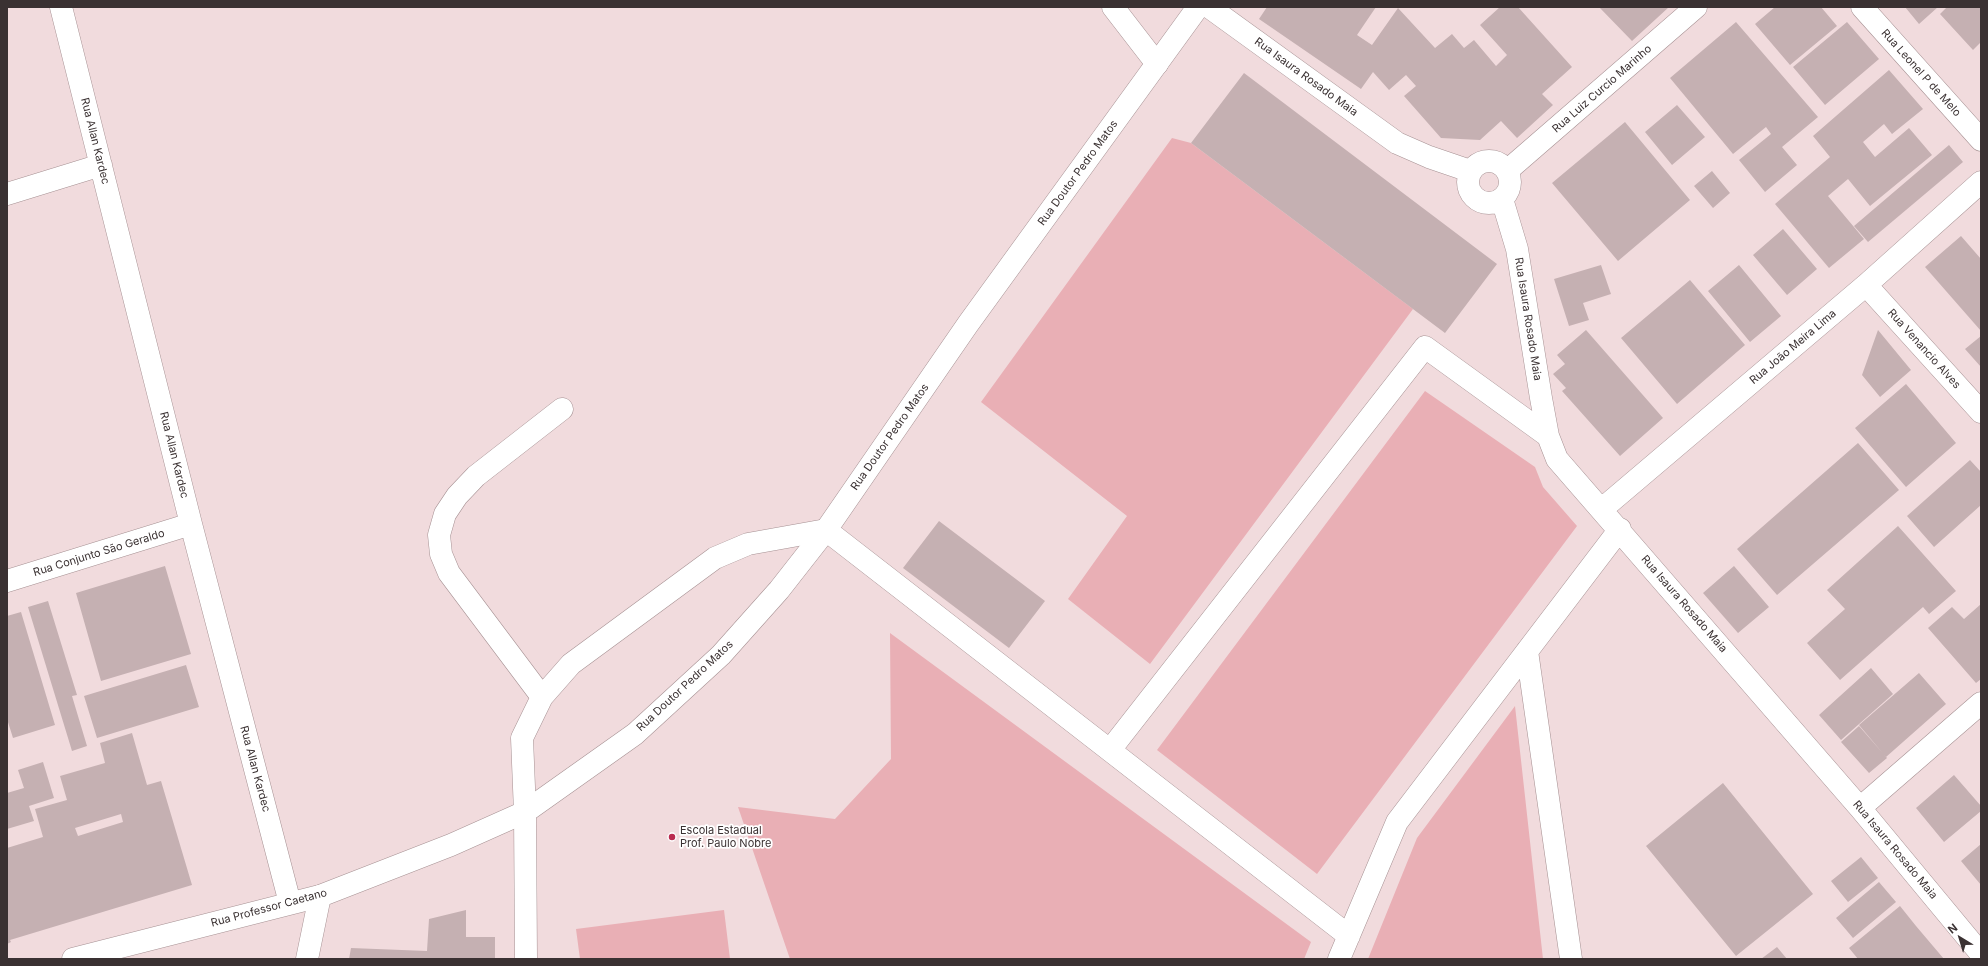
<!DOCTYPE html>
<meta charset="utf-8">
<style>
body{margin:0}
#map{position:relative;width:1988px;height:966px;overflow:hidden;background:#f1dbdd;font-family:Inter,sans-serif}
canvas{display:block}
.frame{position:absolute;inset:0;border:8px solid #3a3132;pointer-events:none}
.north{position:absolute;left:1940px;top:918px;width:40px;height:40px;-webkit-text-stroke:3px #fff;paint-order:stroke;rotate:322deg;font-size:11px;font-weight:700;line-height:16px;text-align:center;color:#3a3132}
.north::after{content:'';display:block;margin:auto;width:14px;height:18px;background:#3a3132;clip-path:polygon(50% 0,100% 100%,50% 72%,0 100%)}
</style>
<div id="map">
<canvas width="1988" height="966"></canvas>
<div class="frame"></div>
<div class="north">N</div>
</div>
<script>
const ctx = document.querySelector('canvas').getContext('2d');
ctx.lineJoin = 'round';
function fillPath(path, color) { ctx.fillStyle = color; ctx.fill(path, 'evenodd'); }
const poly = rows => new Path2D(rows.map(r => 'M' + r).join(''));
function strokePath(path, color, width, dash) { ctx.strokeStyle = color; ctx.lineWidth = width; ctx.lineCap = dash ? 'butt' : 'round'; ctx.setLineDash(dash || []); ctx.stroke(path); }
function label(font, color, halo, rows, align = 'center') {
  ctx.font = font + ' Inter,sans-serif'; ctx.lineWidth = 3.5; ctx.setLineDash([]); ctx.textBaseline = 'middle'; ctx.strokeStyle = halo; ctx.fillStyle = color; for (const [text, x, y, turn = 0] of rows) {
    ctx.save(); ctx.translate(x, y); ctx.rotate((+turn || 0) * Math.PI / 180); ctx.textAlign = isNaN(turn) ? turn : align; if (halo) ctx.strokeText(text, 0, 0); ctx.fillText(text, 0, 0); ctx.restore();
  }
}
const green = poly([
 [1172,138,1191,143,1413,309,1150,664,1068,599,1127,516,981,402],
 [1425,391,1535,467,1543,487,1577,526,1317,874,1157,750],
 [890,633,1311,942,1304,959,790,959,738,807,835,819,891,759],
 [1515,706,1543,959,1368,959,1417,838],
 [724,910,730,959,580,959,576,929]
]);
const building = poly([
 [1267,7,1376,7,1357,35,1372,45,1398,8,1435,48,1452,34,1464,48,1474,40,1496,66,1507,55,1480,25,1500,7,1518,7,1572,67,1542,94,1553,105,1517,138,1501,121,1480,140,1441,138,1404,96,1416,86,1406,75,1389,90,1373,72,1361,89,1259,19],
 [1599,7,1669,7,1632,41],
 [1775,7,1821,7,1837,26,1790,65,1755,24],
 [1905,7,1938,7,1919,24],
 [1947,7,1981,7,1981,42,1973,50,1940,14],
 [1736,22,1818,117,1782,147,1797,165,1765,192,1739,160,1771,134,1766,127,1733,154,1670,78],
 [1847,22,1879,59,1825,105,1793,67],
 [1889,70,1923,109,1892,134,1884,124,1863,142,1875,157,1909,128,1932,155,1870,206,1848,179,1828,196,1864,239,1829,268,1775,204,1830,157,1813,136],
 [1244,73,1497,264,1445,333,1191,143],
 [1677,105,1705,137,1672,165,1645,132],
 [1625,122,1690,200,1618,261,1552,183],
 [1949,145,1963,162,1868,242,1854,226],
 [1712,171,1730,193,1713,208,1694,186],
 [1783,229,1817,269,1787,295,1753,255],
 [1961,236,1981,259,1981,331,1925,267],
 [1601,265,1611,294,1583,303,1589,320,1569,326,1554,279],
 [1739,265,1781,316,1750,342,1708,291],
 [1690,280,1745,345,1677,404,1621,338],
 [1586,330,1663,418,1620,456,1562,391,1566,388,1553,374,1565,364,1557,355],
 [1878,330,1911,370,1880,397,1862,375],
 [1981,336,1981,367,1965,349],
 [1906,384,1956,443,1906,487,1855,428],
 [1858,443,1899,490,1777,595,1737,549],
 [1970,460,1981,472,1981,505,1934,547,1907,516],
 [939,521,1045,601,1009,648,903,568],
 [1898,526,1956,591,1929,614,1923,607,1840,680,1807,643,1845,609,1827,590],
 [165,566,191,654,101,681,76,593],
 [1734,566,1769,607,1738,633,1703,593],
 [48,601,77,695,72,696,87,746,72,751,28,607],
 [1981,604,1981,679,1976,683,1928,628,1952,607,1964,619],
 [21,612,55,725,13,738,7,719,7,616],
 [186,665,199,707,97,738,84,696],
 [1871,668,1893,694,1841,740,1819,715],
 [1919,673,1946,704,1886,757,1859,725],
 [1859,726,1887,758,1869,773,1841,742],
 [132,733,147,785,161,781,192,885,10,940,11,942,7,944,7,848,43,837,35,809,67,800,60,776,105,763,100,743],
 [121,814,123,822,78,836,75,828],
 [43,762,54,798,29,806,34,821,7,829,7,793,24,788,18,770],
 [1954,775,1981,806,1981,811,1944,842,1916,808],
 [1723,783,1813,894,1736,956,1646,846],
 [1981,844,1981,885,1961,861],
 [1861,857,1878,878,1848,902,1831,881],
 [1879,882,1896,902,1853,938,1836,918],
 [1900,906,1916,926,1944,959,1858,959,1849,948],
 [466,910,466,937,495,937,495,959,349,959,351,948,427,951,429,919],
 [1777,947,1787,959,1761,959]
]);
const minor = poly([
 [61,7,191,524,290,903],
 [1113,7,1157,64],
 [1209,7,1397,143,1429,157,1470,171],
 [1862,7,1981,140],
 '1468 182a21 21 0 1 1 42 0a21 21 0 1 1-42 0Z',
 [1508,170,1696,7],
 [7,194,101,165],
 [1502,199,1517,249,1541,398,1548,436,1557,459,1860,808,1981,954],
 [1866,285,1981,412],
 [1602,509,1866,285,1981,182],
 [7,581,191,524],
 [1527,651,1571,959],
 [542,697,449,573,441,554,439,535,445,514,457,496,476,476,562,409],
 [1110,750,1425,347,1548,436],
 [1860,808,1981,703],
 [307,959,320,896],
 [526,959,525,812,522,738,542,697,571,664,715,558,748,544,826,530,1349,936],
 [1339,959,1397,822,1620,529]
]);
const major = poly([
 [73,959,320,896,451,845,525,812,635,734,721,655,779,590,826,530,968,324,1198,7]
]);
const markers = [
 [672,837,4,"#ba2a4f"]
];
const streetNames = [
 ["Rua Leonel P de Melo",1921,73,48],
 ["Rua Isaura Rosado Maia",1306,77,36],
 ["Rua Luiz Curcio Marinho",1602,89,-41],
 ["Rua Allan Kardec",95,141,76],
 ["Rua Doutor Pedro Matos",1078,173,-54],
 ["Rua Isaura Rosado Maia",1528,319,81],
 ["Rua João Meira Lima",1793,347,-40],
 ["Rua Venancio Alves",1924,349,48],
 ["Rua Doutor Pedro Matos",890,437,-55],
 ["Rua Allan Kardec",174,455,76],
 ["Rua Conjunto São Geraldo",99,553,-17],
 ["Rua Isaura Rosado Maia",1684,604,49],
 ["Rua Doutor Pedro Matos",685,686,-43],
 ["Rua Allan Kardec",255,769,75],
 ["Rua Isaura Rosado Maia",1895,850,50],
 ["Rua Professor Caetano",269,908,-15]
];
const poiNames = [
 ["Escola Estadual",680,831],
 ["Prof. Paulo Nobre",680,844]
];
fillPath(green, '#e9afb5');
fillPath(building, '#c5b0b2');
strokePath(minor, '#a69193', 23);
strokePath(major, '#a69193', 23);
strokePath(minor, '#fff', 22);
strokePath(major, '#fff', 22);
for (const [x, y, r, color] of markers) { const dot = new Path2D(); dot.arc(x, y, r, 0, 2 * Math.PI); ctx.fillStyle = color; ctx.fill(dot); strokePath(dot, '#fff', 1.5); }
label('11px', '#3a3132', '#fff', streetNames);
label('11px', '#3a3132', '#fff', poiNames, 'left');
</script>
